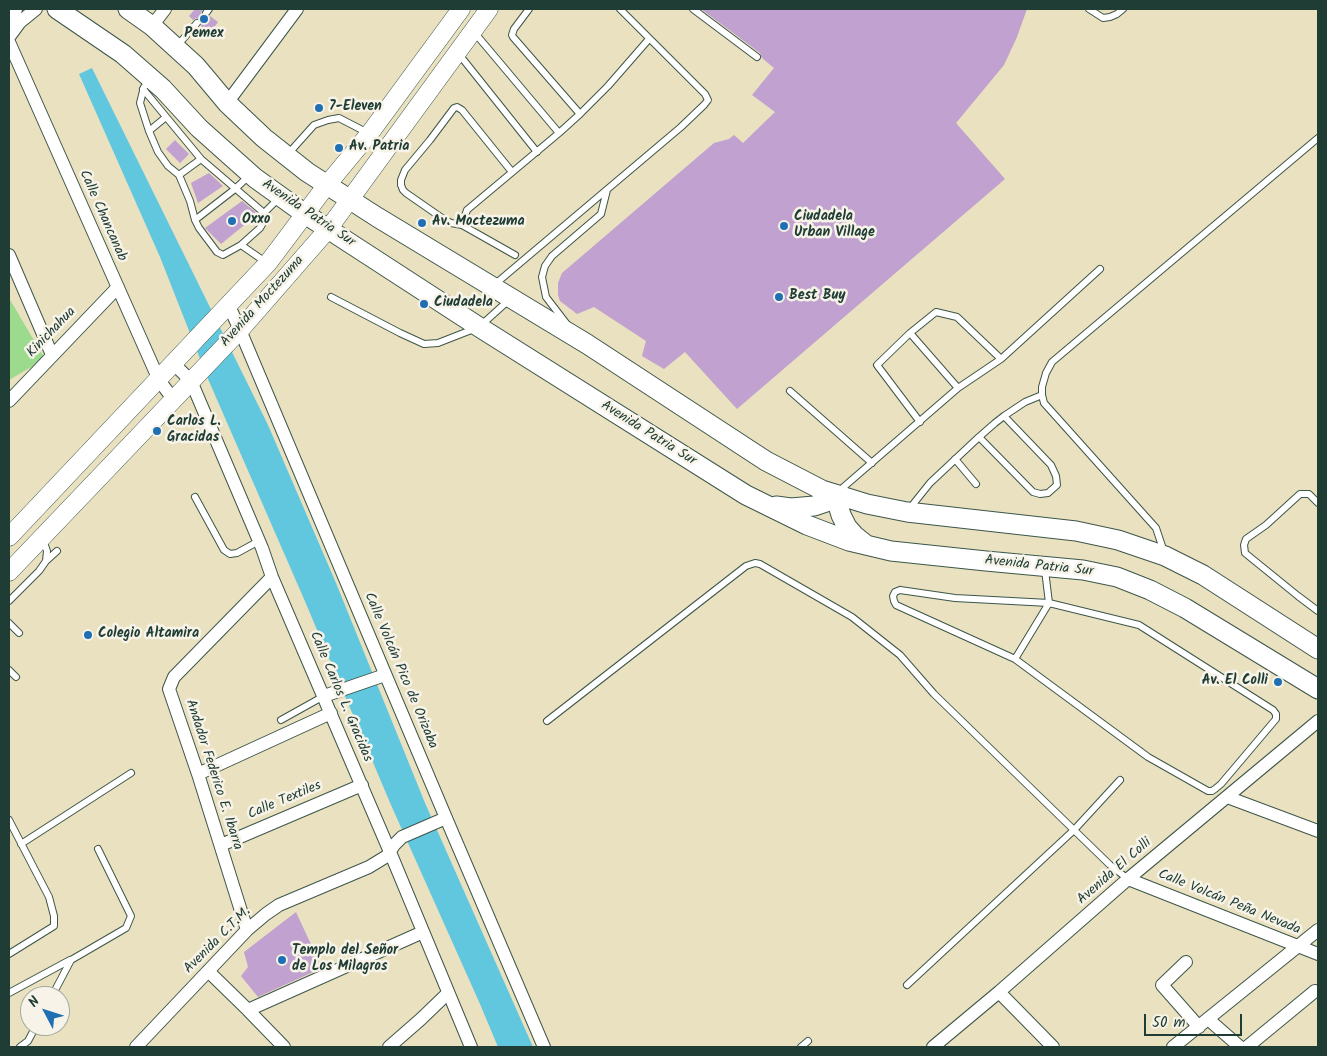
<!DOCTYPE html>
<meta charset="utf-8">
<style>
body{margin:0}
#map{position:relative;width:1327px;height:1056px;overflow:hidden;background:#e9e1bf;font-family:Kalam,sans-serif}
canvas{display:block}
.frame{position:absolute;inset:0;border:10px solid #1f3d34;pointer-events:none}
.north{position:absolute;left:20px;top:986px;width:50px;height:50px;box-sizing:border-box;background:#f7f3e8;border:1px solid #a1aaa0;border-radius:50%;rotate:310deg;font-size:14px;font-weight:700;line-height:20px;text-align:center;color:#1f3d34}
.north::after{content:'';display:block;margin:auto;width:18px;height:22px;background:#1f6fb2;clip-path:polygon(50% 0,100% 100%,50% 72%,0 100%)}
.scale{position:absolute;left:1144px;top:1014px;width:98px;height:22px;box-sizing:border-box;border:2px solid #1f3d34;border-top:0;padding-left:6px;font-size:15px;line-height:18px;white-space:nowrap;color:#1f3d34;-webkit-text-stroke:4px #f7f3e8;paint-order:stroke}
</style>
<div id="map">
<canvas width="1327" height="1056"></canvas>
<div class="frame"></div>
<div class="north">N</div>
<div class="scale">50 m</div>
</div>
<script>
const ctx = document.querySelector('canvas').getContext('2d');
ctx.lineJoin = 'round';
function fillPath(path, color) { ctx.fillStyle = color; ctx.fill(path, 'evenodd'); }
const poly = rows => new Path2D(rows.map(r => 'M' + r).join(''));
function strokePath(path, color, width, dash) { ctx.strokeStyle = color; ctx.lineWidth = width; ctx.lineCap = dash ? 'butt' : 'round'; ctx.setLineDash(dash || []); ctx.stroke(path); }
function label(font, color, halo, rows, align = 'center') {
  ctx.font = font + ' Kalam,sans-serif'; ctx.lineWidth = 5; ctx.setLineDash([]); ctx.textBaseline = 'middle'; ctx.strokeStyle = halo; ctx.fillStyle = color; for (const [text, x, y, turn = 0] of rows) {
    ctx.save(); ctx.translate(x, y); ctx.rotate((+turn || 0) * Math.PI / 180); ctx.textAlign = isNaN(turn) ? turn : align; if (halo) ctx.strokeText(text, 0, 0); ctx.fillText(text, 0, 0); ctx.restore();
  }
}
const green = poly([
 [9,298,45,359,9,380]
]);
const water = poly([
 [92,68,268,425,336,583,425,803,533,1047,498,1047,480,1004,391,805,304,599,208,379,160,257,79,74]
]);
const building = poly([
 [195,9,201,9,202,10,201,13,203,17,206,18,210,16,218,22,210,33,201,26,202,22,200,19,196,18,193,20,189,16],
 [701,9,1027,9,1017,37,1004,65,956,123,1005,179,737,409,685,352,664,369,642,356,646,341,594,307,577,314,560,301,558,295,558,283,562,273,714,143,729,139,734,135,743,143,775,112,752,95,774,68,762,58,760,53],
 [175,140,189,154,180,163,166,149],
 [209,173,223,186,198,203,191,183],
 [242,201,258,214,221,244,205,228],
 [296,912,322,968,258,997,241,976,248,967,244,952]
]);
const lane = poly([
 [529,9,514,29,512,35,513,37,580,114],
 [693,9,757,57],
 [1089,9,1103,18,1110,17,1117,14,1123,9],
 [206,13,209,9],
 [474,32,559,133],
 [177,46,197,23],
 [458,53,537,152],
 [144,87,140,103,149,131,158,152,168,166,179,175,190,201,195,220,199,228,217,252,223,255,241,245],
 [143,89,201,159,264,213,264,221,260,228,241,245,267,263],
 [149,131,166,117],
 [288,154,314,125,328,120,339,118,368,133],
 [179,175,201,159],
 [264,213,279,198],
 [195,220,235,189,250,175],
 [462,225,451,223,442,218,406,193,403,190,401,185,401,180,405,170,430,140,454,108,457,107,462,110,512,172],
 [515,255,462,225,467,210,559,133,580,114,608,86,649,39],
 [494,285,681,127,704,105,708,100,705,94,620,9],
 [331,297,400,333,424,344,438,343,479,327,509,300],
 [566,323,546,297,542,277,545,266,552,256,601,214,607,190],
 [958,388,1001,359,1100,269],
 [790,391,872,463],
 [1004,416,1025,402,1042,395],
 [920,422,877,365,910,333,936,312,957,317,1001,359],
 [955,459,976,484],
 [839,491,958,388,910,333],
 [195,497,224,550,230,554,237,553,259,541],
 [1318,503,1309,494,1300,494,1266,525,1246,539,1244,545,1245,553,1298,596,1318,611],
 [910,508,930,483,979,437,995,423,1004,416,1051,465,1056,476,1057,485,1048,493,1040,494,1033,492,979,437],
 [1164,552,1156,528,1044,403,1042,395,1042,387,1046,373,1052,362,1318,138],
 [46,561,57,551],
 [900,590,955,598,1049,603,1139,625,1273,710,1276,714,1276,719,1221,784,1215,789,1212,791,1208,791,1148,757,1015,659,896,605,894,601,893,596,895,592,900,590],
 [9,601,39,571,46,561,47,551,43,540],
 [9,623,19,633],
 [1015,659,1049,603,1045,570],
 [9,670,16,677],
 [281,720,324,696],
 [547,721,746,566,755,563,760,564,852,617,900,655,934,694,1110,865,1128,879],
 [9,820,49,897,54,916,54,926,9,954],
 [21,844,131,773],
 [907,985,1074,830,1120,780],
 [9,993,70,960],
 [52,996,71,960,126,928,131,916,98,849],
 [20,1047,28,1041,36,1026],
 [801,1047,808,1041]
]);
const street = poly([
 [152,26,165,9],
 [9,30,12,24,16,9],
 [9,37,20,22,36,9],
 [9,42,159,380,173,399],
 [227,103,297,9],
 [9,255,52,355],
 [229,306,240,330,446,818,544,1047],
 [174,364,191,381,262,548,272,577,390,852,471,1047],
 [9,401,118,287],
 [324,696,385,675],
 [198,774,331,713],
 [1227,797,1318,831],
 [221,845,362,785],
 [1128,879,1318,954],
 [247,930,198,774,169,689,174,677,272,577],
 [1186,962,1162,985,1199,1027],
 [208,971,248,1010,284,1047],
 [999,992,1053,1047],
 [248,1010,423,932],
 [1208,1019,1240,1047],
 [136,1047,247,930,266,914,279,905,369,867,387,856,394,845,402,837,446,818],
 [389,1047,421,1019,448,993],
 [933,1047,999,992,1128,879,1318,721],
 [1173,1047,1318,930],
 [1247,1047,1315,991]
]);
const secondary = poly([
 [9,537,268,263,326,186,370,133,461,9],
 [9,572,240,330,329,228,489,9]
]);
const primary = poly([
 [57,9,123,54,163,89,199,128,255,178,305,214,479,327,746,495,807,525,849,541,891,551,986,561,1083,570,1117,577,1150,590,1185,608,1318,689],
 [128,9,152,26,196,66,227,103,264,138,307,172,377,217,587,344,766,461,822,490,867,504,907,512,1076,531,1118,540,1165,556,1203,575,1318,649],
 [776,506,791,508,814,506,826,502,835,495,841,515,847,527,855,536,865,544]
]);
const markers = [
 [204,19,5,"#1f6fb2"],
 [319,108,5,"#1f6fb2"],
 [339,148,5,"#1f6fb2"],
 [232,221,5,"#1f6fb2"],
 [422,223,5,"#1f6fb2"],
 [784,226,5,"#1f6fb2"],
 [779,297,5,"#1f6fb2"],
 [424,304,5,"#1f6fb2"],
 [157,431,5,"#1f6fb2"],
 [88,635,5,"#1f6fb2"],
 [1278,682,5,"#1f6fb2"],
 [282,960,5,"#1f6fb2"]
];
const poiNames = [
 ["Pemex",204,35,"center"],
 ["7-Eleven",329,108],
 ["Av. Patria",349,148],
 ["Ciudadela",794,218],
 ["Urban Village",794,234],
 ["Oxxo",242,221],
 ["Av. Moctezuma",432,223],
 ["Best Buy",789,297],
 ["Ciudadela",434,304],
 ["Carlos L.",167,423],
 ["Gracidas",167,439],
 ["Colegio Altamira",98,635],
 ["Av. El Colli",1268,682,"right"],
 ["Templo del Señor",292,952],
 ["de Los Milagros",292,968]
];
const streetNames = [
 ["Avenida Patria Sur",308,214,34],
 ["Calle Chancanab",102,216,66],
 ["Avenida Moctezuma",263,302,-48],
 ["Kinichahua",52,333,-46],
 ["Avenida Patria Sur",648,434,32],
 ["Avenida Patria Sur",1039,567,6],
 ["Calle Volcán Pico de Orizaba",400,671,67],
 ["Calle Carlos L. Gracidas",340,697,67],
 ["Andador Federico E. Ibarra",213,775,72],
 ["Calle Textiles",285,801,-23],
 ["Avenida El Colli",1115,872,-41],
 ["Calle Volcán Peña Nevada",1229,903,22],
 ["Avenida C.T.M.",218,941,-45]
];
fillPath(green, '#9cda8e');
fillPath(water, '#61c7df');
fillPath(building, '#c0a1cf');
strokePath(lane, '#3d5649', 8);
strokePath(street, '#3d5649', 14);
strokePath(secondary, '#3d5649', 19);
strokePath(primary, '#3d5649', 21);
strokePath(lane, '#fff', 6);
strokePath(street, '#fff', 12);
strokePath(secondary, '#fff', 18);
strokePath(primary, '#fff', 19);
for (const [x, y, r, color] of markers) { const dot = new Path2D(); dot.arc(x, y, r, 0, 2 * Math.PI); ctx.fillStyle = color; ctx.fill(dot); strokePath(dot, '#f7f3e8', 2); }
label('bold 14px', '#1f3d34', '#f7f3e8', poiNames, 'left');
label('14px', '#1f3d34', '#f7f3e8', streetNames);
</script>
